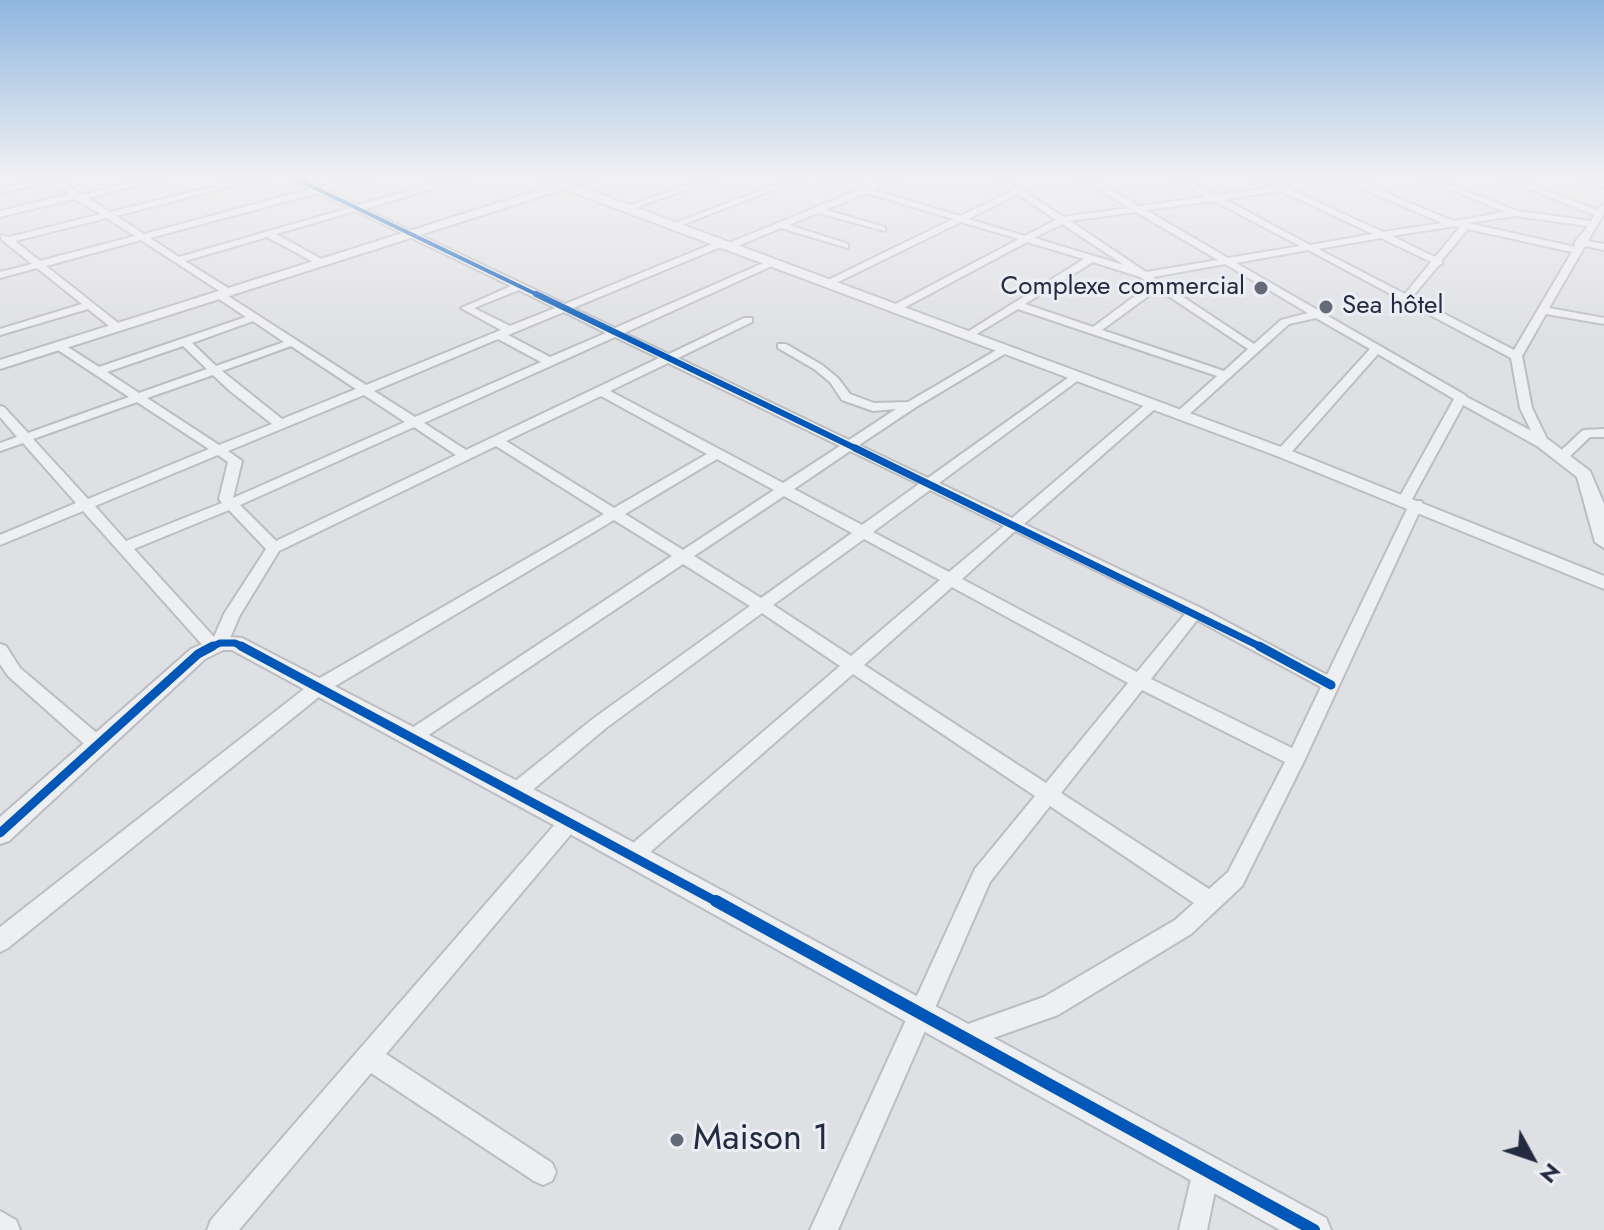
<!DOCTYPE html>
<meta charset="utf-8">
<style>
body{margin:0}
#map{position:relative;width:1604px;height:1230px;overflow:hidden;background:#dfe0e4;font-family:Jost,sans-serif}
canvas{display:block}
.north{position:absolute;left:1492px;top:1118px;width:80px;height:80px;-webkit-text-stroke:6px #ebeef5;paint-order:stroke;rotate:130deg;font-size:22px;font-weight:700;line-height:32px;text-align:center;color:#242a3f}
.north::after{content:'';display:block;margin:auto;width:28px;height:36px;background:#242a3f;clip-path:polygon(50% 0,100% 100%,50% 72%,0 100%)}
</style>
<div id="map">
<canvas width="1604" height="1230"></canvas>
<div class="north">N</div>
</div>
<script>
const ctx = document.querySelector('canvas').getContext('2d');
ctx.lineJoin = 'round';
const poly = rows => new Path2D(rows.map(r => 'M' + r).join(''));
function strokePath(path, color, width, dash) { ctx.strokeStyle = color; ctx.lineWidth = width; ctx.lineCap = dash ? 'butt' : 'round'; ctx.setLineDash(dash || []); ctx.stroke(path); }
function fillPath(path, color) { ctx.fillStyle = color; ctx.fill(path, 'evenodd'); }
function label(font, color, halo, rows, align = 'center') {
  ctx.font = font + ' Jost,sans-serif'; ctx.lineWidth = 6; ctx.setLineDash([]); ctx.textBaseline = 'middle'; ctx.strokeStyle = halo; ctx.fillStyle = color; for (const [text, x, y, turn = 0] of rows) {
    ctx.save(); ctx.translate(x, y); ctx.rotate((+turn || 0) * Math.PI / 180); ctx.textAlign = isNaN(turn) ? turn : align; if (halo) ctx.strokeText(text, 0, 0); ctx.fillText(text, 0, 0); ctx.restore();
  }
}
const minor = poly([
 [44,176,60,176,59,180,82,195,160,176,165,178,88,198,110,212,257,176,270,176,116,216,144,234,311,189,286,176,296,176,320,187,362,176,375,176,326,190,358,205,461,176,473,176,365,209,565,304,717,242,723,242,724,245,858,190,815,176,827,176,865,187,893,176,904,176,873,190,960,216,1012,191,992,176,1001,176,1063,217,1129,208,1077,176,1086,176,1139,206,1206,197,1169,176,1179,176,1216,195,1274,187,1252,176,1262,176,1283,186,1353,176,1373,176,1356,180,1448,219,1455,221,1505,212,1418,176,1429,176,1517,211,1591,221,1594,215,1497,176,1508,176,1597,210,1604,203,1604,213,1588,241,1604,244,1604,250,1585,246,1549,308,1604,318,1604,324,1546,314,1522,356,1532,408,1549,443,1543,447,1537,443,1520,408,1511,358,1308,250,1236,263,1465,395,1467,398,1411,501,1421,501,1423,504,1305,759,1242,886,1191,934,1058,1015,962,1049,954,1045,950,1037,954,1029,1044,997,1175,920,1194,903,1050,806,990,882,838,1230,810,1230,975,869,1035,796,853,674,640,861,633,864,626,861,623,855,626,849,840,666,762,613,606,728,523,798,516,800,509,798,506,792,509,786,594,718,750,606,683,564,418,742,412,744,406,742,403,737,406,732,672,556,614,520,325,692,8,948,0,952,0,927,313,682,604,514,496,446,279,551,240,615,226,647,212,651,206,649,83,511,0,545,0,535,76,503,23,443,0,451,0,443,17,437,0,417,0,406,4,407,28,433,129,397,55,348,55,344,63,344,99,367,246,317,216,297,216,293,221,292,141,240,46,266,122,326,122,330,114,330,88,309,0,335,0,329,82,304,37,268,0,278,0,272,32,264,1,239,1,235,9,237,101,214,74,199,0,217,0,211,71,194,51,182,0,193,0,189,46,178,44,176],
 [1346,182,1442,223,1383,232,1291,190,1346,182],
 [1281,191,1373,234,1310,245,1224,199,1281,191],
 [318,193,349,208,179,257,150,238,318,193],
 [866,193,953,219,824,282,824,286,830,286,961,222,1019,239,890,307,890,311,898,311,1027,242,1084,259,961,336,970,338,1018,309,1217,376,1177,412,1177,418,1185,418,1289,324,1316,318,1370,349,1278,450,1278,456,1288,456,1378,354,1454,399,1398,500,1400,503,1410,503,1327,675,1201,608,1024,524,1156,408,1156,402,1148,402,1012,518,939,483,1080,379,1080,375,1072,375,928,478,859,445,916,407,1008,352,1008,348,1000,348,908,402,874,403,850,394,838,378,822,365,786,344,778,344,778,348,814,369,830,382,842,400,873,411,896,409,849,440,678,358,752,322,752,318,744,318,669,354,624,333,774,265,774,261,768,261,615,328,573,308,723,246,724,249,730,249,781,228,848,248,848,244,789,225,818,213,885,231,885,227,826,210,866,193],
 [1018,194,1056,220,1025,236,968,219,1018,194],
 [1214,201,1300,246,1228,258,1146,210,1214,201],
 [356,211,511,286,461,308,501,330,366,385,228,296,233,295,233,291,185,261,267,237,319,265,325,265,325,261,276,234,356,211],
 [1136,212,1218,260,1146,272,1070,221,1136,212],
 [1515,216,1588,226,1575,242,1575,247,1468,223,1515,216],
 [107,218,135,236,40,261,15,241,107,218],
 [1062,224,1124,265,1034,238,1062,224],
 [1455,226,1460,227,1435,257,1392,236,1455,226],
 [1468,229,1572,252,1514,350,1412,297,1439,265,1442,264,1442,260,1468,229],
 [1381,238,1431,262,1405,294,1318,249,1381,238],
 [1093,262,1140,277,1151,284,1093,327,1025,304,1093,262],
 [1225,264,1308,313,1281,320,1254,344,1153,277,1225,264],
 [1158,289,1248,349,1224,371,1102,330,1158,289],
 [519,290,555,308,510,326,474,308,519,290],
 [564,312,606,333,550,357,508,335,564,312],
 [253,321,284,342,216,366,192,343,253,321],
 [615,337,659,358,466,450,424,423,615,337],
 [498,339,541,362,415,417,374,391,498,339],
 [183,346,207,369,139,393,107,372,183,346],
 [291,346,356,389,282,419,222,371,291,346],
 [668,363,840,446,783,483,610,391,668,363],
 [213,375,230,391,272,424,219,445,147,398,213,375],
 [364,395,405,422,233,498,242,461,228,451,364,395],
 [601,396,707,454,614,508,506,441,601,396],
 [137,402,209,449,88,499,33,439,137,402],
 [414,427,456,455,276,541,240,505,414,427],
 [850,451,919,484,862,525,794,489,850,451],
 [218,455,228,462,219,499,222,503,126,541,95,506,218,455],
 [717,459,774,490,683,550,625,514,717,459],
 [930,490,1004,526,949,572,873,532,930,490],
 [784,496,852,533,761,598,694,556,784,496],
 [229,510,266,549,224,614,214,637,134,549,229,510],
 [1015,531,1185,614,1137,672,962,579,1015,531],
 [864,539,940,580,851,656,773,605,864,539],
 [952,587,1128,683,1046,783,864,665,952,587],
 [1197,620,1321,687,1292,748,1151,679,1197,620],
 [1142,690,1285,762,1228,872,1209,889,1061,793,1142,690],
 [592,176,605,176,566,187,562,185,592,176],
 [711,176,722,176,627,211,620,209,711,176],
 [798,176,809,176,674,228,667,226,798,176],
 [1574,176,1585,176,1604,182,1604,187,1574,176],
 [1604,429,1604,437,1590,437,1567,459,1562,460,1555,456,1583,430,1604,429],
 [0,644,6,646,20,668,105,740,107,745,105,750,98,752,91,750,8,676,0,664,0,644],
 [570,812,577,815,580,821,577,827,386,1054,552,1163,556,1172,552,1181,543,1185,534,1181,371,1073,239,1230,207,1230,211,1220,563,815,570,812],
 [1206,1158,1215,1162,1219,1171,1207,1230,1179,1230,1193,1171,1197,1162,1206,1158],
 [0,1211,16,1220,20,1230,0,1230,0,1211]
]);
const tertiary = poly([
 [534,176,548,176,570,183,1289,450,1604,576,1604,589,1277,456,564,189,0,369,0,360,555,185,534,176],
 [1461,394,1549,440,1590,471,1604,504,1604,548,1595,542,1577,477,1537,446,1456,401,1454,398,1461,394],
 [220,636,242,638,579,813,1326,1218,1331,1230,1280,1230,561,829,232,650,223,650,205,659,9,841,0,844,0,817,191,649,220,636]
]);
const cyclewayFar4 = poly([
 [290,176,540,296]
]);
const cyclewayFar3 = poly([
 [536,294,859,450]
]);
const cyclewayFar2 = poly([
 [855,448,1263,648],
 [209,648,220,643,235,643,245,648]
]);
const cyclewayFar1 = poly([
 [241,646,719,903],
 [1259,646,1331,685],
 [0,833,198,654,213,646]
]);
const cycleway = poly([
 [716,901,1314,1230]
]);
const markers = [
 [1261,288,8,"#656a79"],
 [1326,307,8,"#656a79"],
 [677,1140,8,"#656a79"]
];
const farPoinames = [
 ["Complexe commercial",1245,288],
 ["Sea hôtel",1342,307,"left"]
];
const nearPoinames = [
 ["Maison 1",693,1140]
];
strokePath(minor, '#bcbdc2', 4);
strokePath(tertiary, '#bcbdc2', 4);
fillPath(minor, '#eeeff2');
fillPath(tertiary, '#eeeff2');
strokePath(cyclewayFar4, '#0057b8', 4);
strokePath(cyclewayFar3, '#0057b8', 6);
strokePath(cyclewayFar2, '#0057b8', 7);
strokePath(cyclewayFar1, '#0057b8', 9);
strokePath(cycleway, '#0057b8', 12);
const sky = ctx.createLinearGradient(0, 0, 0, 348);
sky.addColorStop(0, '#8fb6df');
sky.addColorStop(0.51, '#f1f1f3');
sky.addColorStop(1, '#f1f1f300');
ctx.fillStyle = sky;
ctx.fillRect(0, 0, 1604, 348);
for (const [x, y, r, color] of markers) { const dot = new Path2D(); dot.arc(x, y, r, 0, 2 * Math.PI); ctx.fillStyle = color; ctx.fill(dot); strokePath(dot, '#ebeef5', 3); }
label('26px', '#242a3f', '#ebeef5', farPoinames, 'right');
label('36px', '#242a3f', '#ebeef5', nearPoinames, 'left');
</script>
